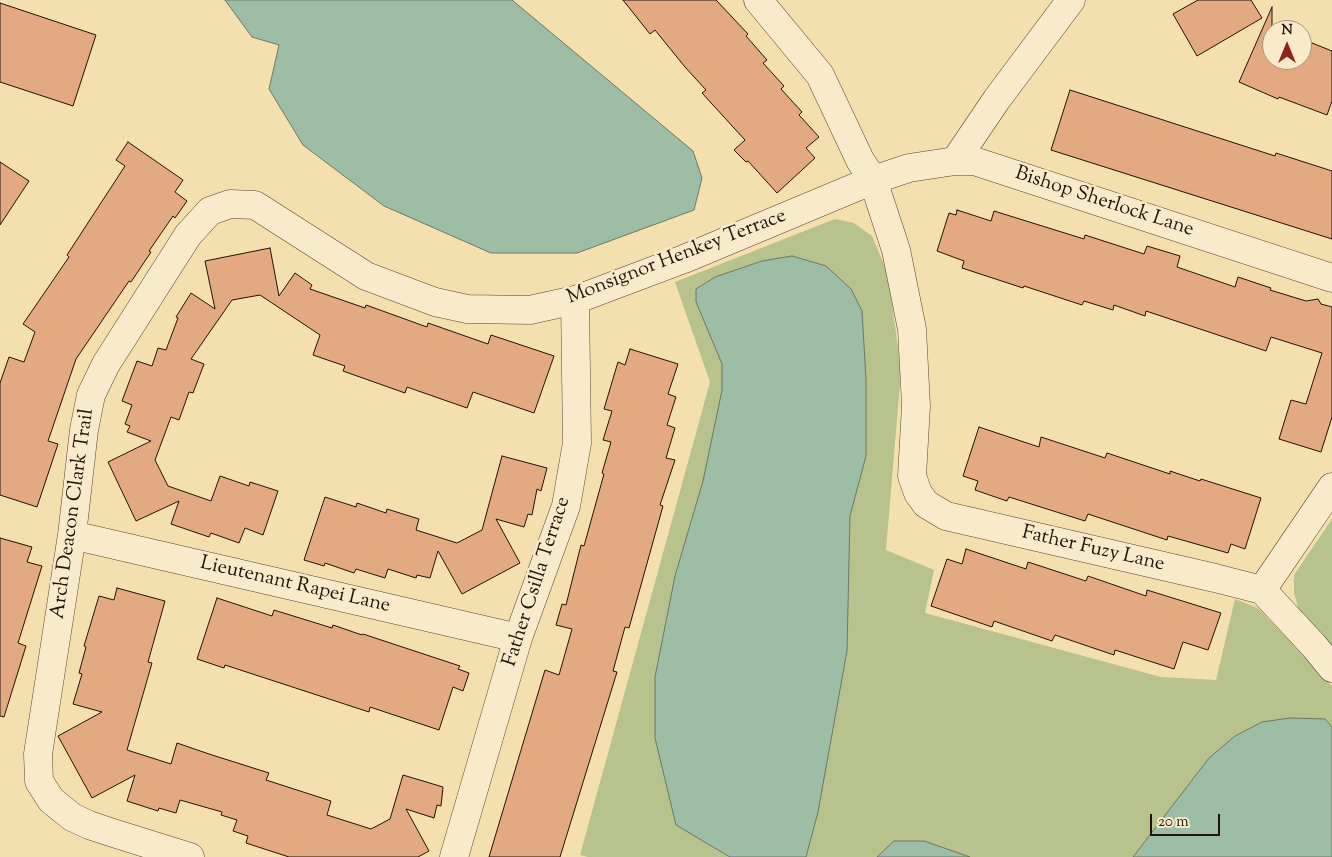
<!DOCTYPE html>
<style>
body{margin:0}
#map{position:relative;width:1332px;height:857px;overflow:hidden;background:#f4dfae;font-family:"Sorts Mill Goudy",serif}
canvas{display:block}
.north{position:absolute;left:1262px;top:20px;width:50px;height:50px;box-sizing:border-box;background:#f8eaca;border:1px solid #a3937d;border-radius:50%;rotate:0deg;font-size:14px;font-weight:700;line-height:20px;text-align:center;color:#241109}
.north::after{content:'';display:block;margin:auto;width:18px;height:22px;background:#8f2418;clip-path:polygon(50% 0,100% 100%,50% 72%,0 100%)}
.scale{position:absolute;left:1150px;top:814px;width:70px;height:22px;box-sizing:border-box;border:2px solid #241109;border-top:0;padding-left:6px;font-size:15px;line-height:18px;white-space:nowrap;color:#241109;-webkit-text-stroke:4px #f8eaca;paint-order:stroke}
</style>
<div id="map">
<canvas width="1332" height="857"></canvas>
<div class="north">N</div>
<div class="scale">20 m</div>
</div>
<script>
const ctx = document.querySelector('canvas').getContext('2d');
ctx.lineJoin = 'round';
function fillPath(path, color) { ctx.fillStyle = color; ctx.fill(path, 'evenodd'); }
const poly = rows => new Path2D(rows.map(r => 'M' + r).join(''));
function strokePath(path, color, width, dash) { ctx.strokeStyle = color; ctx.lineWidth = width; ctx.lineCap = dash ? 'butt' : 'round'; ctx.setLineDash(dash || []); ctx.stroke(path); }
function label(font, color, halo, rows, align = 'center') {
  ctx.font = font + ' "Sorts Mill Goudy",serif'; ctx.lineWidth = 5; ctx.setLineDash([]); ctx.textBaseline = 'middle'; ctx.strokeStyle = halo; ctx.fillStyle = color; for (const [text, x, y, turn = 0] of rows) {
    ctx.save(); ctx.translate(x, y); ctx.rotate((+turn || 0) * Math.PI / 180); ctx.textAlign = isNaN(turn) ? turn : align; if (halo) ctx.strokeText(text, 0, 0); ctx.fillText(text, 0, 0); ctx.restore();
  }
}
const green = poly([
 [835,219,854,223,872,236,888,274,901,371,886,550,934,570,925,613,1161,677,1216,680,1235,599,1258,608,1332,686,1332,857,588,857,580,855,710,382,675,282],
 [1332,519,1332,651,1301,618,1294,593,1294,575]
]);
const water = poly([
 [225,0,512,0,693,151,702,178,694,210,577,253,491,253,384,206,303,145,269,89,279,45,252,37,225,0],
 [792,256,826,266,851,289,862,311,866,379,866,456,850,516,847,651,818,812,806,857,730,857,676,825,655,738,655,677,675,576,703,481,722,390,722,364,696,302,696,289,715,277,762,261,792,256],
 [1290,718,1325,719,1332,727,1332,857,1133,857,1209,758,1235,736,1262,722,1290,718],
 [894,841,924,841,970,857,877,857,894,841]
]);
const building = poly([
 [623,0,716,0,748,34,746,36,767,60,763,63,784,86,781,89,802,112,799,115,819,137,806,148,815,158,777,193,748,161,746,162,734,150,745,140,702,93,706,90,685,67,655,30,650,34,623,0],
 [1198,0,1251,0,1262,18,1197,56,1173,14,1198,0],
 [0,3,96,35,73,106,0,82,0,3],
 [1272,7,1272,60,1306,60,1312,43,1332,51,1332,101,1327,115,1279,97,1278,99,1239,82,1272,7],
 [1070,90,1275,156,1276,153,1332,171,1332,239,1051,150,1070,90],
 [128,142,183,180,175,192,187,201,175,218,173,216,149,251,151,252,131,282,129,281,76,359,48,441,58,444,37,507,0,495,0,383,9,357,24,362,35,332,23,324,69,257,67,255,125,166,116,160,128,142],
 [0,162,29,181,0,225,0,162],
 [957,210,991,221,994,211,1084,239,1085,235,1144,254,1147,246,1180,256,1177,267,1235,287,1238,277,1271,288,1270,290,1306,301,1318,299,1321,304,1332,307,1332,417,1321,452,1279,439,1291,400,1306,404,1322,353,1271,337,1266,351,1146,311,1145,316,1114,305,1113,310,1084,301,1082,305,1024,286,1023,288,962,268,964,261,937,251,949,213,956,215,957,210],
 [270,248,279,296,295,273,312,285,310,289,365,308,366,305,427,327,428,323,488,344,491,335,554,356,534,413,473,392,467,408,407,387,405,393,343,371,345,366,313,355,320,335,260,295,232,300,191,359,204,364,193,393,189,392,179,420,171,417,155,460,168,486,211,501,220,476,249,486,250,482,278,491,263,535,245,528,239,543,211,533,209,537,171,524,179,501,136,521,108,462,151,441,127,432,130,426,125,424,132,405,122,401,137,361,152,366,158,348,166,350,178,318,176,317,191,293,215,309,205,261,270,248],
 [630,349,678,364,668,394,676,397,667,425,675,428,666,458,675,460,660,505,663,506,629,628,625,627,613,671,617,672,560,857,489,857,545,670,559,675,572,629,556,625,562,604,566,605,581,545,584,546,604,474,602,473,611,442,603,440,612,411,604,409,618,362,625,365,630,349],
 [979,427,1039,447,1041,437,1105,458,1107,453,1170,474,1170,471,1200,481,1201,479,1261,498,1245,549,1231,544,1228,553,1168,536,1167,540,1088,514,1085,521,1009,497,1007,501,975,490,978,481,963,476,979,427],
 [502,456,547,468,541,491,537,489,532,515,528,514,524,527,496,519,520,563,462,594,438,551,430,578,417,575,416,578,388,569,385,578,356,569,354,573,325,563,324,566,304,560,325,497,356,507,357,503,386,513,387,509,419,519,416,530,457,543,482,530,502,456],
 [0,538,32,547,27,562,42,566,18,643,26,646,4,717,0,716,0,538],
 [966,549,1026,569,1028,562,1086,581,1088,576,1146,596,1147,590,1221,613,1208,650,1183,642,1174,669,1115,650,1114,655,1055,635,1052,641,994,621,992,627,931,606,947,559,962,564,966,549],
 [117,588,165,601,148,662,152,663,127,750,171,764,177,743,209,754,269,773,266,780,331,801,327,815,371,829,390,819,403,775,443,787,441,806,437,805,434,818,406,809,429,851,418,857,289,857,246,843,248,836,233,831,237,820,221,815,222,812,180,800,176,813,159,808,158,811,127,801,135,775,92,798,58,736,102,712,73,704,82,674,79,673,86,647,84,646,99,596,114,600,117,588],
 [217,598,272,616,274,610,332,628,333,625,362,635,363,634,460,666,458,669,469,673,463,691,453,687,439,730,370,707,369,712,225,665,224,668,197,659,217,598]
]);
const minor = poly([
 [758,0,820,75,860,160,873,180,896,250,912,329,916,406,912,476,918,493,926,504,946,516,1215,578,1262,590],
 [955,161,997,99,1071,0],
 [72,535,518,638],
 [1262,590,1332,487],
 [1262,590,1314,646,1332,668],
 [190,857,110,832,89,825,72,817,51,800,39,781,38,754,72,535,84,430,91,395,106,364,188,235,210,211,230,204,255,205,366,276,435,302,467,309,530,310,575,300,684,259,873,180,909,168,955,161,974,161,1332,278],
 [454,857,518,638,566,506,577,443,575,300]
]);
const streetNames = [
 ["Bishop Sherlock Lane",1104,203,18],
 ["Monsignor Henkey Terrace",677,258,-21],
 ["Arch Deacon Clark Trail",74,514,-82],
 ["Father Fuzy Lane",1093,550,13],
 ["Father Csilla Terrace",538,582,-72],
 ["Lieutenant Rapei Lane",295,586,13]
];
fillPath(green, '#b8c28c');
fillPath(water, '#9dbda6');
strokePath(water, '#6d7867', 1);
fillPath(building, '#e3aa81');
strokePath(building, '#241109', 1);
strokePath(minor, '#584432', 29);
strokePath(minor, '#f8eaca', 28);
label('20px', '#241109', '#f8eaca', streetNames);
</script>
